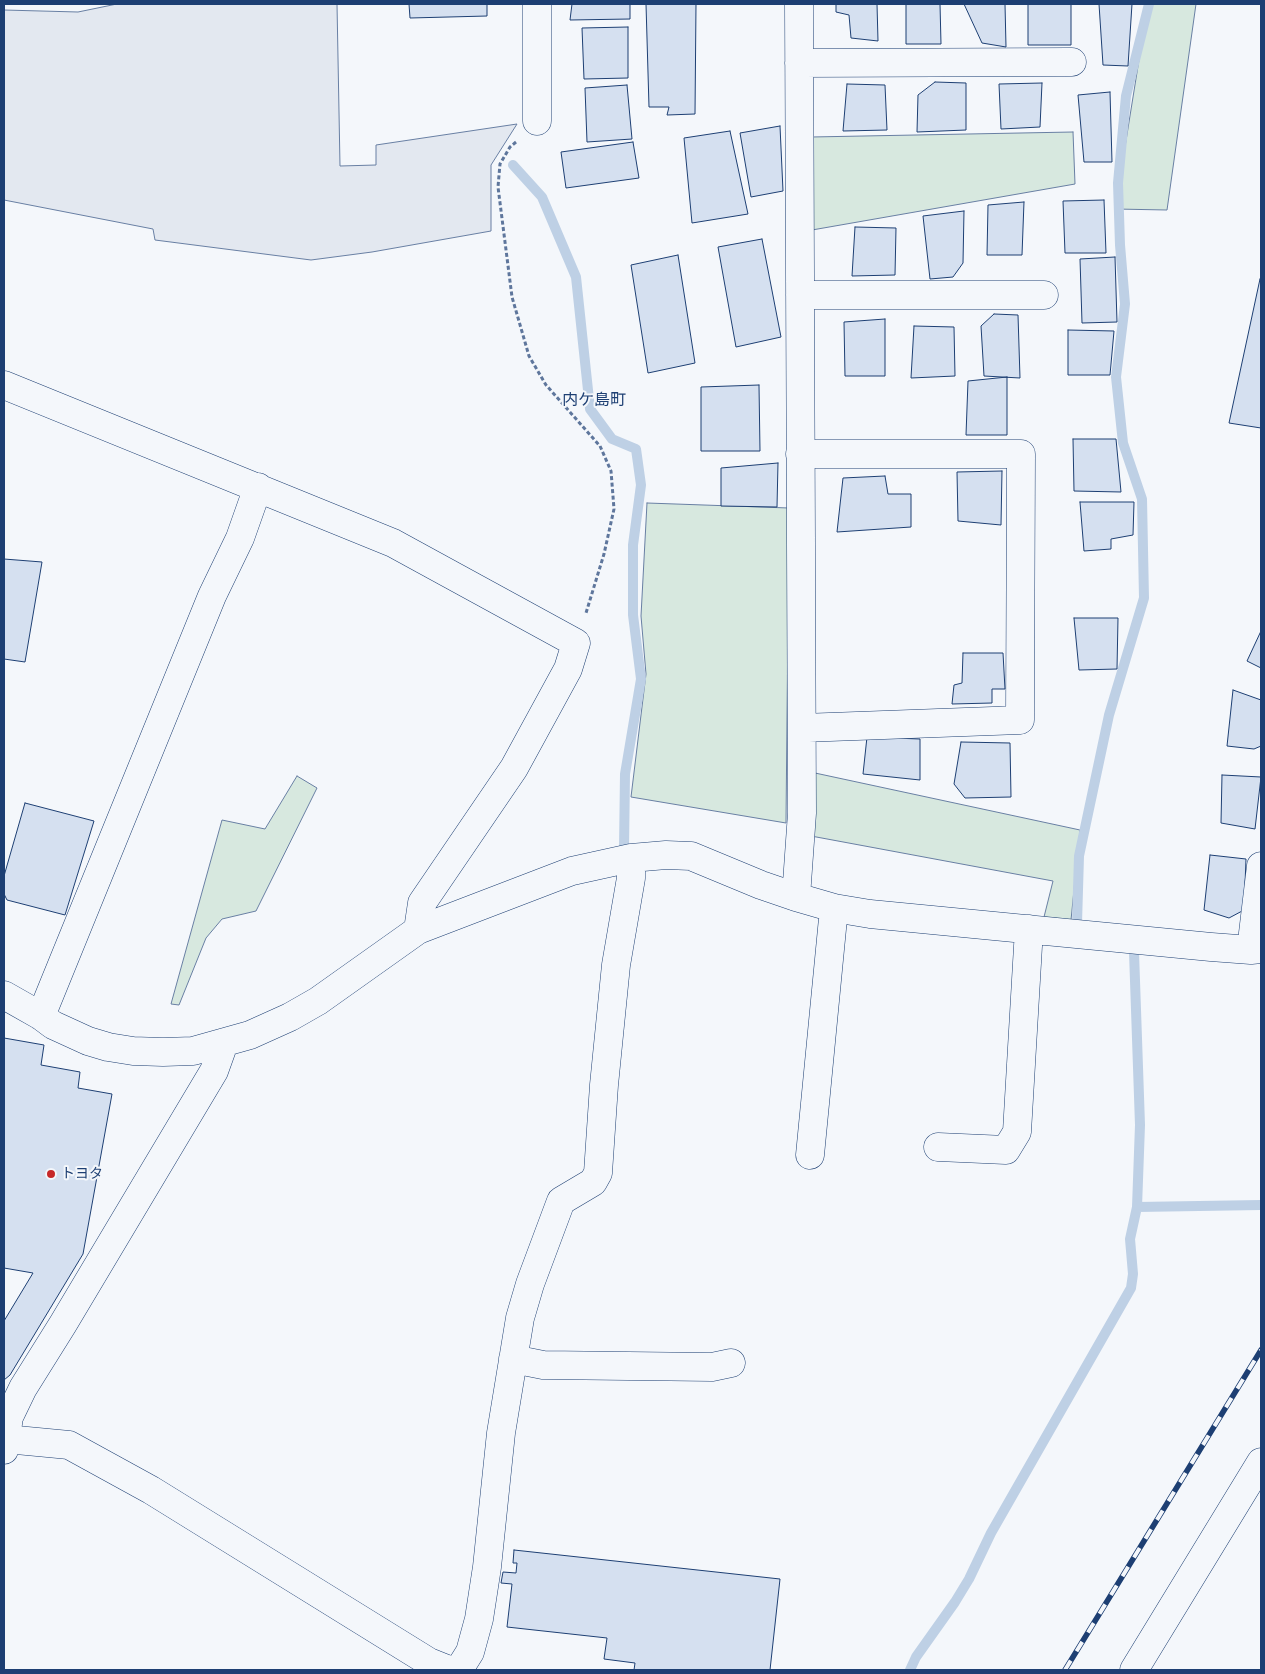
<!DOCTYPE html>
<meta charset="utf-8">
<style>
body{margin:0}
#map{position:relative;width:1265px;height:1674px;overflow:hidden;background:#f4f7fb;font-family:Helvetica,sans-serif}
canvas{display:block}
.frame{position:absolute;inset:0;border:5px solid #1d3f73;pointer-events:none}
</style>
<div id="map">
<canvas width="1265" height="1674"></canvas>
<div class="frame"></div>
</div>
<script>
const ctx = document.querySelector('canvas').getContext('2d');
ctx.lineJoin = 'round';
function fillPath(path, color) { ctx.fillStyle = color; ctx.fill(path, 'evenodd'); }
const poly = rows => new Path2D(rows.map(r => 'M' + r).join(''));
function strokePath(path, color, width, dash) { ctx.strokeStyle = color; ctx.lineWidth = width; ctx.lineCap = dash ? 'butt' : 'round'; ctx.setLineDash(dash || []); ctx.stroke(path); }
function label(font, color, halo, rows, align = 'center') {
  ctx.font = font + ' Helvetica,"Noto Sans JP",sans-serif'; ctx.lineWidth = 4; ctx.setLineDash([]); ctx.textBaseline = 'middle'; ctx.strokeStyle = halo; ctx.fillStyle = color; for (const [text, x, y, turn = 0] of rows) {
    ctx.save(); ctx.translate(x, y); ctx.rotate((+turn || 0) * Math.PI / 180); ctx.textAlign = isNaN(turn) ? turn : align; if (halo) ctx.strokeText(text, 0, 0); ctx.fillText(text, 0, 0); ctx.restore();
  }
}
const green = poly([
 [1148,4,1196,4,1167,210,1115,209,1148,4],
 [1073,132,1075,184,812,230,811,137,1073,132],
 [647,503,789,508,786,823,631,797,646,674,641,616,647,503],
 [815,773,1080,830,1071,920,1044,917,1053,881,811,836,815,773],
 [297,776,317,788,256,911,222,919,206,938,179,1005,171,1004,222,820,265,829,297,776]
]);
const parking = poly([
 [117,4,337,4,340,166,376,165,376,145,517,124,491,165,491,231,372,252,311,260,155,240,153,229,4,200,4,10,78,12,117,4]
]);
const stream = poly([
 [513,165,542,197,576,277,590,409,612,439,636,449,641,485,633,545,633,615,641,679,625,774,624,849],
 [1077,923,1079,856,1109,715,1144,598,1142,499,1123,443,1116,377,1125,304,1120,245,1118,183,1126,96,1149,4],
 [1137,1207,1261,1205],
 [910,1670,916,1657,955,1602,969,1579,991,1533,1131,1288,1133,1274,1130,1239,1137,1207,1140,1125,1134,952]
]);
const building = poly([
 [409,4,487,4,487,16,410,18,409,4],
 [572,4,630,4,630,19,570,20,572,4],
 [646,4,696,4,695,114,667,115,669,107,649,107,646,4],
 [836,4,877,4,878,41,851,38,849,15,836,12,836,4],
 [906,4,940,4,941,44,906,44,906,4],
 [964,4,1005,4,1006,47,982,43,964,4],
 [1028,4,1071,4,1071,45,1028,45,1028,4],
 [1099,4,1132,4,1128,66,1103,65,1099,4],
 [628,27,628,78,584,79,582,28,628,27],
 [935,82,966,83,966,130,917,132,918,95,935,82],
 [1042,83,1040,127,1001,129,999,84,1042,83],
 [847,84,885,85,887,130,843,131,847,84],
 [627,85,632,139,587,142,585,88,627,85],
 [1110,92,1112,162,1084,162,1078,95,1110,92],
 [780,126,783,191,751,197,740,133,780,126],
 [730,131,748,214,692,223,684,138,730,131],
 [633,142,639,178,566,188,561,152,633,142],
 [1104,200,1106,253,1065,253,1063,201,1104,200],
 [1024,202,1022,255,987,255,988,205,1024,202],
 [964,211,963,263,953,277,930,279,923,216,964,211],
 [855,227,896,228,895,275,852,276,855,227],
 [762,239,781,337,736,347,718,247,762,239],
 [678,255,695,363,648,373,631,265,678,255],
 [1115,257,1117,322,1082,323,1080,259,1115,257],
 [1260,279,1261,279,1261,428,1229,423,1260,279],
 [994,314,1018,315,1020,378,984,376,981,326,994,314],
 [885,319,885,376,845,376,844,322,885,319],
 [914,326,954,327,955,376,911,378,914,326],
 [1068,330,1114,331,1110,375,1068,375,1068,330],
 [1007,377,1007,435,966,435,968,381,1007,377],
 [759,385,760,451,701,451,701,387,759,385],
 [1073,439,1116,439,1121,492,1074,491,1073,439],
 [778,463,777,507,721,506,721,468,778,463],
 [1002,471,1001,525,958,521,957,472,1002,471],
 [885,476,888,494,911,494,911,527,837,532,843,478,885,476],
 [1080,502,1134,502,1133,535,1111,539,1111,549,1084,551,1080,502],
 [4,559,42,562,25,662,4,659,4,559],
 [1074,618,1118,618,1117,669,1079,670,1074,618],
 [1261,631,1261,668,1247,661,1261,631],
 [963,653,1003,653,1005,689,992,689,992,703,952,704,954,685,962,683,963,653],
 [1233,690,1261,700,1261,746,1254,749,1227,746,1233,690],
 [867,737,920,739,920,780,863,774,867,737],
 [961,742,1010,743,1011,797,965,798,954,784,961,742],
 [1222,775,1261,777,1255,829,1221,823,1222,775],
 [25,803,94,821,65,915,7,900,4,894,4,876,25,803],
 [1210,855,1246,859,1244,910,1229,918,1204,910,1210,855],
 [4,1038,44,1045,41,1065,80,1072,78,1088,112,1094,83,1254,10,1375,4,1380,4,1321,33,1273,4,1268,4,1038],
 [514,1550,780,1579,770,1670,634,1670,635,1663,604,1659,607,1638,507,1627,512,1584,501,1583,503,1572,516,1573,517,1563,513,1563,514,1550]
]);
const path = poly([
 [516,142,510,147,500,164,498,187,512,297,529,356,546,385,600,446,611,471,614,509,604,554,586,613]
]);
const minor = poly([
 [537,4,537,121],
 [799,63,1072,62],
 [800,295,1044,295],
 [4,385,393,543,576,643,568,669,514,768,422,903,418,930],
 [800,454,1021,454,1020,720,802,728],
 [796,897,802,813,799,4],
 [1251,950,1261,866],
 [4,995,41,1016,53,1025,88,1041,108,1047,133,1051,163,1052,193,1051,250,1035,290,1017,318,1001,418,930,572,871,631,858,666,855,691,856,761,885,796,897,834,908,870,914,1211,947,1251,950,1261,949],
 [41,1016,212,596,240,538,258,487],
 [938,1147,1006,1150,1017,1132,1029,929],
 [810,1155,834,908],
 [513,1359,543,1365,712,1367,731,1363],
 [6,1439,69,1445,151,1490,429,1662,449,1670,460,1668,470,1652,479,1619,487,1567,501,1433,520,1318,530,1284,561,1201,593,1182,598,1173,604,1085,616,965,631,878,631,858],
 [4,1450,9,1417,23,1388,63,1324,214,1071,224,1043],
 [1134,1670,1261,1462]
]);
const rail = poly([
 [1065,1670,1261,1350]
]);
const markers = [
 [51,1174,5,"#c62828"]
];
const poiNames = [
 ["トヨタ",61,1174]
];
const quarterNames = [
 ["内ケ島町",594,401]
];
fillPath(green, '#d7e8df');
strokePath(green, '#687fa3', 1);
fillPath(parking, '#e3e8f0');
strokePath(parking, '#687fa3', 1);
strokePath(stream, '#bed0e5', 10);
fillPath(building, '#d5e0f0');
strokePath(building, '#1d3f73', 1);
strokePath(minor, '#1d3f73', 29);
strokePath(path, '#5e769c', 3, [4, 2.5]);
strokePath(minor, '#f4f7fb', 28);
strokePath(rail, '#1d3f73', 5.5);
strokePath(rail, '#f4f7fb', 4, [11]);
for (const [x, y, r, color] of markers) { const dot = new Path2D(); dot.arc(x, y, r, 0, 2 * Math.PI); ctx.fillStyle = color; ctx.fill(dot); strokePath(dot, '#f4f7fb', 2); }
label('14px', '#1d3f73', '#f4f7fb', poiNames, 'left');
label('16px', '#1d3f73', '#f4f7fb', quarterNames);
</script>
